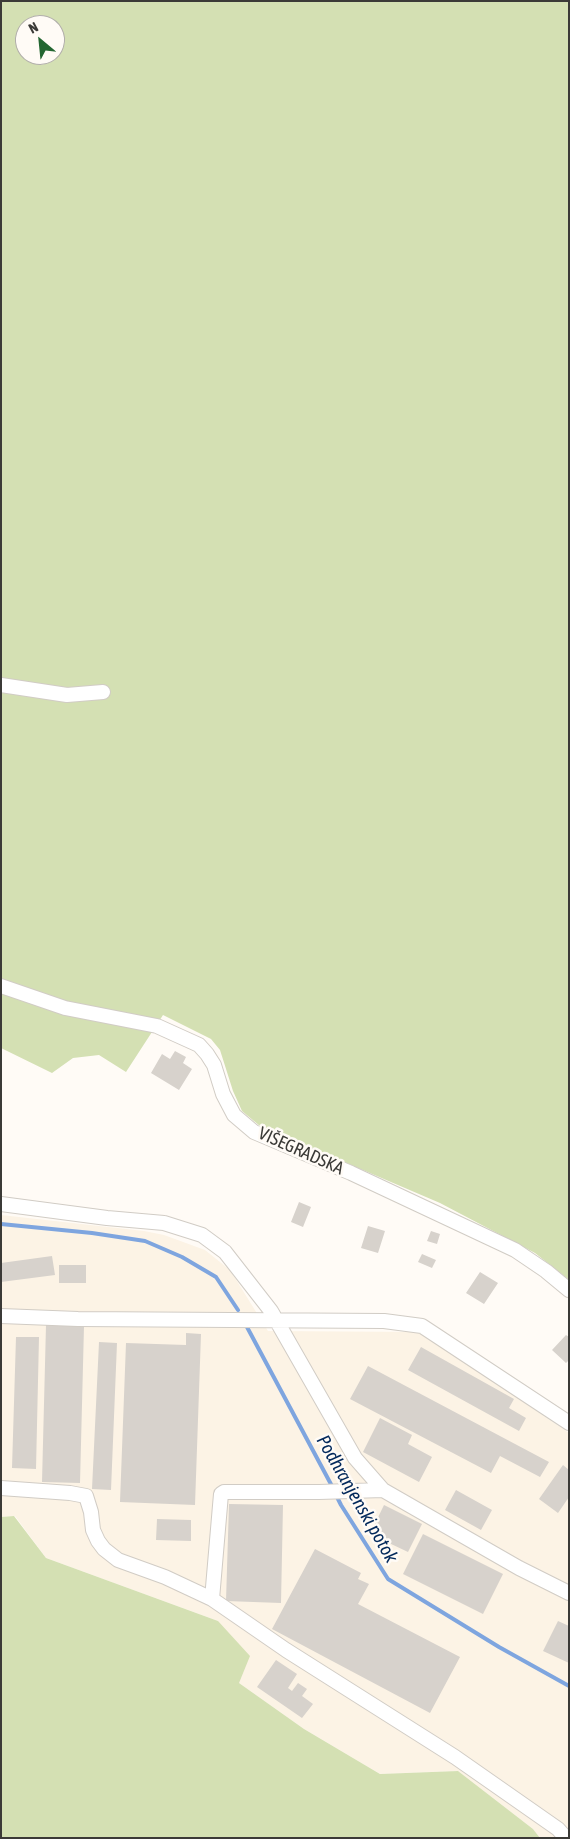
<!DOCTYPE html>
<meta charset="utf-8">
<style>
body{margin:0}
#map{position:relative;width:570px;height:1839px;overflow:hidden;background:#fffbf6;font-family:"Asap Condensed",sans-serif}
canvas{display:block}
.frame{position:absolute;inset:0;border:2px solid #3b3a37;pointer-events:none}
.north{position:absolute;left:15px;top:15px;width:50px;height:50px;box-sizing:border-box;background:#fffbf6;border:1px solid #b1aeaa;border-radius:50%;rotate:332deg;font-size:14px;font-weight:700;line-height:20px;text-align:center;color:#3b3a37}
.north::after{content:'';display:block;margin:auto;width:18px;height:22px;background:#236631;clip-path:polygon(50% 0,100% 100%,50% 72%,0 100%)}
</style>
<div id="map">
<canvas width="570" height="1839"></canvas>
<div class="frame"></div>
<div class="north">N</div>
</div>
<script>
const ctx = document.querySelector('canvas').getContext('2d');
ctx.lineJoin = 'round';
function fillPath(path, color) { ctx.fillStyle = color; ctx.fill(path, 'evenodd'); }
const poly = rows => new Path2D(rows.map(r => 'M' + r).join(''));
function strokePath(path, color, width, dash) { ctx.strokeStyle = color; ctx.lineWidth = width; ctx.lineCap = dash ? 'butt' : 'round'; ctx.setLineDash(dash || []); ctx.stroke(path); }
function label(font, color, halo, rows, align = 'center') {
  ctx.font = font + ' "Asap Condensed",sans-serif'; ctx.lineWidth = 5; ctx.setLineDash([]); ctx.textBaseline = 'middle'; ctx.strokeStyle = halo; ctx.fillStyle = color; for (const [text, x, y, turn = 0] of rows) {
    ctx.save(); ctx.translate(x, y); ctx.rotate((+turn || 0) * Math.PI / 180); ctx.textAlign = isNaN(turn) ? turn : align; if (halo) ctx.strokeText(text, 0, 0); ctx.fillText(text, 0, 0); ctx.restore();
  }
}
const built = poly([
 [1,1215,144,1231,164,1235,205,1250,230,1270,268,1331,421,1332,569,1433,569,1838,540,1838,533,1829,458,1771,380,1774,304,1729,239,1683,218,1621,46,1558,15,1516,1,1517]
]);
const green = poly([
 [1,1,569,1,569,1280,535,1253,440,1203,260,1126,242,1111,233,1091,220,1050,211,1039,163,1015,126,1072,99,1055,73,1058,52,1073,1,1048],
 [25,25,55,25,55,55,25,55],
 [14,1516,46,1558,218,1621,250,1656,239,1683,304,1729,380,1774,458,1771,533,1829,540,1838,1,1838,1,1517]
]);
const stream = poly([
 [1,1224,92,1233,145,1241,182,1257,216,1277,238,1310],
 [247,1327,333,1488],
 [336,1495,341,1505,388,1579,499,1647,569,1686]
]);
const building = poly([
 [175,1051,186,1057,183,1063,192,1069,179,1090,151,1073,162,1054,170,1059],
 [299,1202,311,1207,303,1227,291,1222],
 [368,1226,385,1231,378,1253,361,1248],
 [431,1231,440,1234,437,1244,427,1241],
 [422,1254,436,1260,432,1268,418,1262],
 [52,1256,55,1275,1,1282,1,1263],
 [59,1265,86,1265,86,1283,59,1283],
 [480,1272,498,1283,484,1304,466,1293],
 [46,1325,84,1326,80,1483,42,1482],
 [186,1333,201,1334,195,1505,120,1502,126,1343,186,1345],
 [566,1335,569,1337,569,1360,566,1363,552,1350],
 [16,1337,39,1337,36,1469,12,1468],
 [99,1342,117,1343,111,1490,92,1489],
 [421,1347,514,1399,509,1408,526,1418,519,1431,408,1370],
 [368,1366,549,1462,540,1477,500,1456,491,1473,350,1399],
 [380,1418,412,1435,408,1444,432,1457,419,1482,363,1452],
 [563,1465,569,1470,569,1497,558,1513,539,1499],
 [456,1490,492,1510,481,1530,445,1510],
 [229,1504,283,1505,281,1603,226,1601],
 [384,1505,422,1524,408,1552,370,1534],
 [157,1519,191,1520,191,1541,156,1540],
 [423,1534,503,1574,483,1614,403,1574],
 [315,1549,361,1573,358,1579,369,1584,358,1604,460,1657,430,1713,272,1629],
 [558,1621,569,1626,569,1663,543,1651],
 [276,1660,297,1674,288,1688,292,1691,298,1683,307,1689,302,1696,313,1704,302,1718,257,1687]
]);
const minor = poly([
 [1,685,67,695,103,692],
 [1,986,65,1008,157,1026,199,1045,207,1054,214,1065,223,1094,234,1115,254,1132,351,1173,515,1250,546,1271,569,1290],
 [1,1204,107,1218,164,1223,202,1235,225,1252,271,1311,355,1458,383,1490,519,1568,569,1593],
 [1,1316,78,1319,384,1321,422,1326,569,1423],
 [1,1488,70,1493,86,1496,91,1512,93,1530,98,1541,104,1549,118,1560,165,1577,212,1599],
 [383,1490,319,1492,224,1492,221,1494,212,1599,286,1650,455,1757,558,1829,566,1838]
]);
const streetNames = [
 ["VIŠEGRADSKA",301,1151,24]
];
const waterNames = [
 ["Podhranjenski potok",357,1499,60]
];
fillPath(built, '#fcf3e5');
fillPath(green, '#d4e0b3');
strokePath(stream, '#7ea5df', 4);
fillPath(building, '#d7d2cc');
strokePath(minor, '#d1ccc5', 16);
strokePath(minor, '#fff', 14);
label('18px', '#3b3a37', '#fffbf6', streetNames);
label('italic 19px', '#03295b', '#fffbf6', waterNames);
</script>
